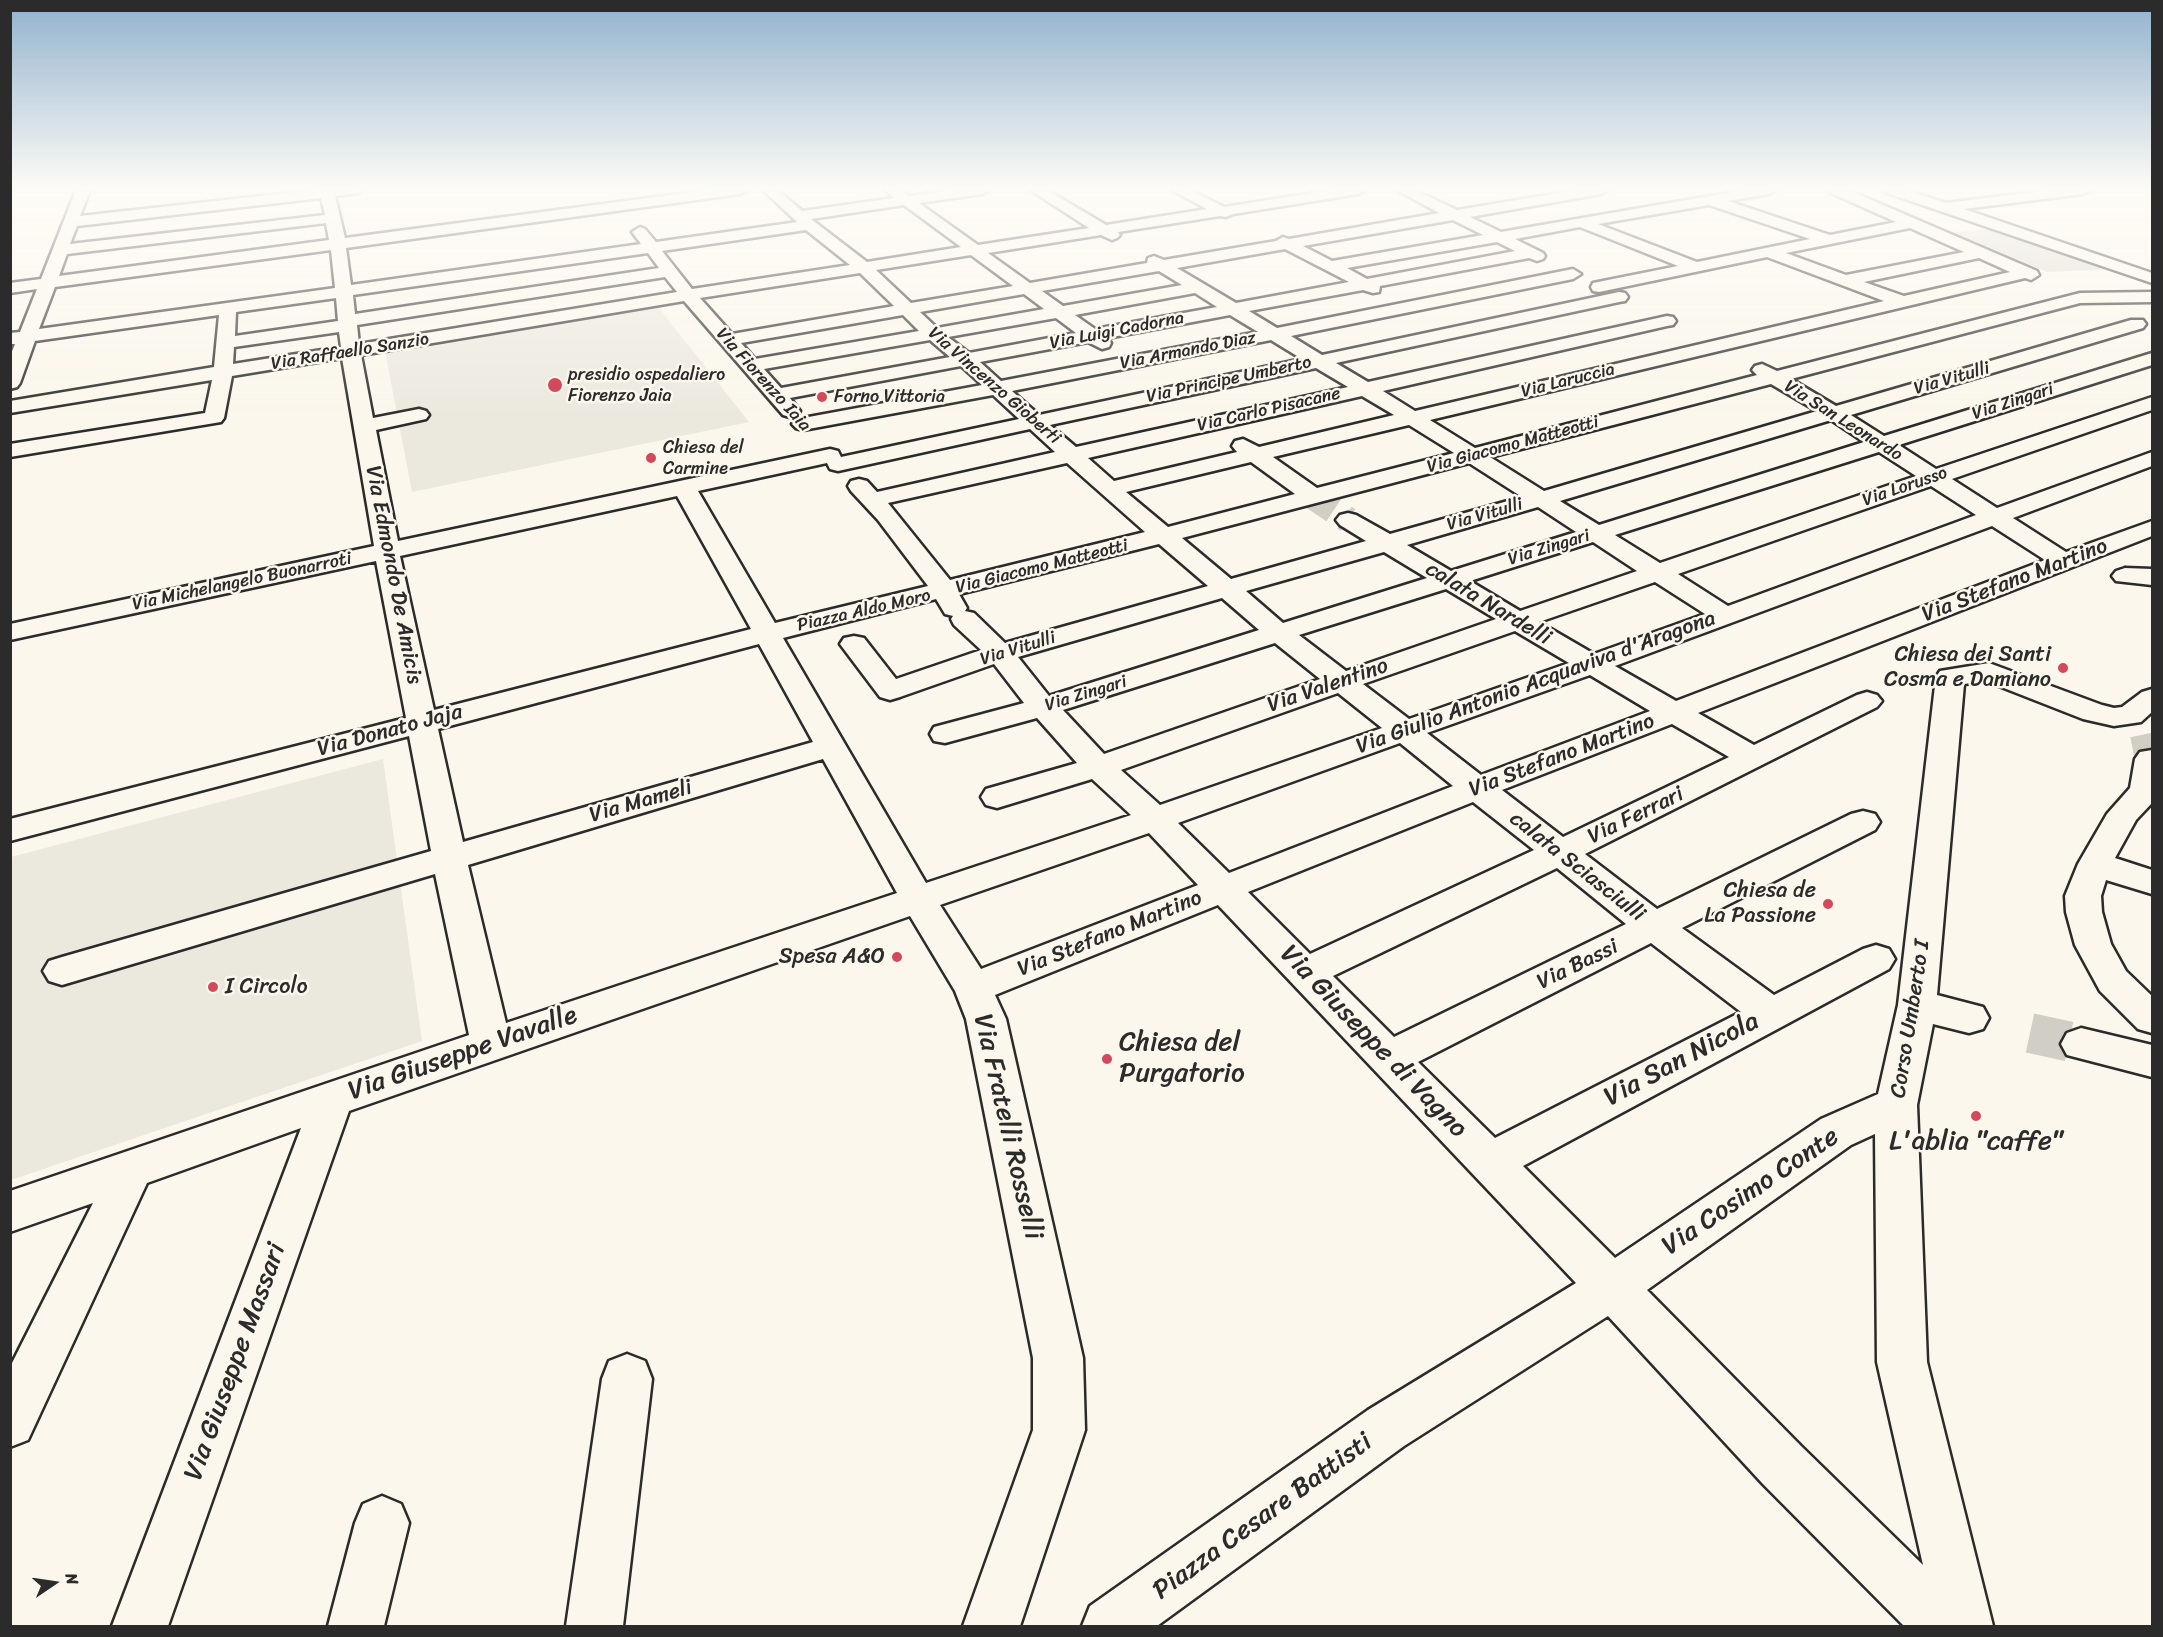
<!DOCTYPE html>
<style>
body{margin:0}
#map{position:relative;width:2163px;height:1637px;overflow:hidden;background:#fbf7ec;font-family:Sriracha,sans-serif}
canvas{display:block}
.frame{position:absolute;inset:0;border:12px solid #2b2b2b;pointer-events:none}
.north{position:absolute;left:24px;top:1553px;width:60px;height:60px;-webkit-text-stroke:4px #fbf7ec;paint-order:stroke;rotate:77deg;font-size:16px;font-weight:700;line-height:24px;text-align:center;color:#2b2b2b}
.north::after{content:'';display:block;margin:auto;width:21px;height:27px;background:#2b2b2b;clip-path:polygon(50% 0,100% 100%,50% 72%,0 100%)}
</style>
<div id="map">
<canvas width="2163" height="1637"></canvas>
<div class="frame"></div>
<div class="north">N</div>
</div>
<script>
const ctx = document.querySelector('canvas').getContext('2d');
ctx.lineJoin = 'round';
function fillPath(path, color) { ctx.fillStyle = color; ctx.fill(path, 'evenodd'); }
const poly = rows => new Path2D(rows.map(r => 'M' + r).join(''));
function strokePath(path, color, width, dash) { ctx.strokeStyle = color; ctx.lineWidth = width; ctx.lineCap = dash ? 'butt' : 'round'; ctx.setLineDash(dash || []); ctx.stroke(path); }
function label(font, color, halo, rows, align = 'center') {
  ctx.font = font + ' Sriracha,sans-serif'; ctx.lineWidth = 5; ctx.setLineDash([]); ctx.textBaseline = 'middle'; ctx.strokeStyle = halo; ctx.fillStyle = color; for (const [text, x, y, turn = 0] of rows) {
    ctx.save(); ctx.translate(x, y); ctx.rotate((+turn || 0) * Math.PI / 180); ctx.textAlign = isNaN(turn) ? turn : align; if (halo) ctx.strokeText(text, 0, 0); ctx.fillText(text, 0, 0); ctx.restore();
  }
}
const built = poly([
 [658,307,749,422,412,492,385,351],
 [383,759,422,1041,11,1180,11,857]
]);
const green = poly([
 [1997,229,2113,269,2047,272,1953,232]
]);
const minorTunnelFar2 = poly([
 [1312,496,1348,520]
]);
const minorTunnelFar1 = poly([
 [2146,734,2151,759]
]);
const minorTunnel = poly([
 [2030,1033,2081,1044]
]);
const minor = poly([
 [76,190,90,190,80,216,316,190,360,190,358,193,335,196,345,238,709,190,747,190,740,194,346,248,351,285,641,244,632,232,640,227,645,229,656,242,797,222,763,190,778,190,802,211,894,198,885,190,901,190,909,196,953,190,989,190,982,194,919,203,978,245,1089,228,1030,190,1047,190,1106,225,1207,209,1172,190,1190,190,1224,207,1332,190,1365,190,1358,194,1233,214,1226,217,1220,216,1118,232,1120,235,1117,238,1112,240,1101,235,988,253,1030,283,1147,263,1148,258,1154,256,1164,260,1276,241,1283,237,1289,239,1439,213,1397,190,1415,190,1457,210,1577,190,1608,190,1601,194,1470,217,1501,232,1745,190,1776,190,1769,194,1728,201,1830,235,1896,222,1831,193,1829,190,1848,190,2037,271,2039,275,2031,280,2025,278,1430,420,1475,448,1757,375,1752,370,1755,366,1762,364,1777,371,2080,293,2152,292,2152,302,2080,303,1791,379,1836,406,2131,320,2143,320,2146,324,2143,328,1851,415,1884,436,2152,353,2152,365,1899,445,1936,469,2152,397,2152,410,1952,479,1997,508,2152,452,2152,466,2013,518,2066,552,2152,521,2152,536,1698,713,1754,745,1857,695,1867,692,1877,695,1882,701,1877,707,1585,854,1657,909,1851,814,1863,811,1875,814,1880,822,1875,830,1682,928,1774,995,1863,949,1876,945,1889,949,1895,959,1889,969,1523,1166,1615,1258,1821,1119,1878,1094,1898,1005,1936,677,1940,671,1989,663,2102,705,2114,708,2122,707,2142,692,2152,689,2152,712,2141,722,2114,726,2083,719,1986,681,1964,684,1937,995,1983,1007,1989,1018,1983,1029,1969,1033,1933,1024,1917,1105,1927,1362,1993,1626,1904,1626,1763,1484,1608,1316,1404,1446,1157,1626,1082,1626,1090,1606,1368,1410,1576,1283,1218,905,995,995,1006,1019,1083,1358,1085,1430,1020,1626,963,1626,1033,1430,1033,1358,966,1019,955,991,910,916,349,1111,168,1626,112,1626,301,1128,147,1183,28,1440,10,1447,10,1367,93,1203,10,1232,10,1191,469,1035,435,874,62,985,49,981,43,971,49,961,62,957,431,851,409,736,10,841,10,819,406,718,376,561,10,640,10,624,374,546,342,358,232,376,224,418,221,422,10,457,10,444,205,413,212,380,10,413,10,401,214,367,219,315,35,341,20,383,17,387,10,389,10,356,15,344,10,344,10,333,20,332,37,289,10,293,10,283,41,279,76,190],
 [321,198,325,215,70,244,77,226,321,198],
 [904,205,961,247,867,262,811,219,904,205],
 [1709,205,1810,239,1697,262,1598,224,1709,205],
 [1453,220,1483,235,1332,261,1303,246,1453,220],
 [326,223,329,240,59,276,67,254,326,223],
 [1580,227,1678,266,1593,283,1591,287,1593,291,1599,292,1767,257,1884,301,1415,411,1383,391,1667,326,1673,325,1676,321,1673,317,1667,316,1368,382,1336,363,1619,302,1625,301,1628,297,1625,293,1619,292,1322,355,1291,336,1573,279,1581,274,1573,269,1277,328,1249,311,1363,290,1373,293,1379,292,1380,286,1529,258,1537,261,1543,259,1545,256,1543,253,1515,239,1580,227],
 [1910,228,1964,252,1846,275,1786,253,1910,228],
 [806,230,850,265,692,289,662,251,806,230],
 [1497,242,1515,251,1367,279,1347,268,1497,242],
 [1285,249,1349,282,1236,303,1177,268,1285,249],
 [331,250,335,288,39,329,55,287,331,250],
 [648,253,659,268,355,314,353,295,648,253],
 [971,255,1013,286,911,303,876,270,971,255],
 [1979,258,2010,272,1904,296,1864,282,1979,258],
 [1159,271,1182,285,1063,306,1042,291,1159,271],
 [860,273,894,306,732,334,700,298,860,273],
 [665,277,677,292,359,344,357,325,665,277],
 [1195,293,1217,307,1095,329,1075,315,1195,293],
 [1024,294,1044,309,937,328,920,312,1024,294],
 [336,298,338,321,235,336,236,312,336,298],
 [684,301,783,415,790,417,797,415,800,411,790,398,961,366,982,385,803,418,796,420,792,424,796,428,803,430,993,395,1019,419,841,457,838,451,830,449,398,541,376,430,426,419,429,415,426,411,419,409,373,418,361,355,684,301],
 [903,315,919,331,755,359,741,343,903,315],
 [1230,315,1258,332,1001,381,980,362,1088,342,1102,349,1109,347,1111,343,1107,338,1230,315],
 [1056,318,1076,333,969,353,948,337,1056,318],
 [339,332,341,347,233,364,234,347,339,332],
 [930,340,950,357,781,388,764,369,930,340],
 [1271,340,1302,359,1039,415,1012,391,1271,340],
 [1316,368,1348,387,1076,447,1050,425,1316,368],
 [1771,384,1817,411,1544,491,1490,457,1771,384],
 [1362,396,1394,415,1259,447,1243,439,1235,441,1232,446,1237,452,1114,481,1088,458,1362,396],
 [1831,420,1864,442,1599,525,1560,501,1831,420],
 [1409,425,1454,453,1317,488,1273,457,1409,425],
 [1030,429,1055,452,877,492,867,481,859,479,851,481,848,486,851,491,878,520,928,586,775,623,698,491,827,463,830,469,838,471,1030,429],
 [1879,452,1916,476,1660,563,1615,535,1879,452],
 [1251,462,1295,494,1168,527,1126,492,1251,462],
 [1067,463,1145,532,950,580,888,503,1067,463],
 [1469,463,1522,497,1390,534,1356,515,1348,513,1340,515,1336,520,1340,525,1366,541,1231,579,1182,538,1469,463],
 [1931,486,1976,515,1728,606,1678,574,1931,486],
 [677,496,751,629,434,710,400,556,677,496],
 [1538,507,1576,532,1451,571,1407,545,1538,507],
 [1992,526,2045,560,1676,701,1615,666,1992,526],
 [1593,542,1637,571,1520,611,1470,581,1593,542],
 [1159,544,1208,586,1005,643,974,613,965,611,967,608,959,594,1159,544],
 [1384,552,1427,578,1283,623,1246,591,1384,552],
 [1655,582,1705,614,1594,654,1539,622,1655,582],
 [1446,589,1496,619,1346,671,1299,635,1446,589],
 [1222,598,1259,630,1049,696,1018,657,1222,598],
 [936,599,945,614,953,616,951,619,954,625,981,650,896,679,864,638,854,636,844,638,840,644,880,697,890,700,900,697,994,664,1024,703,934,727,930,734,934,741,945,743,1037,718,1077,763,986,789,981,797,986,805,997,808,1092,779,1131,815,926,883,783,638,936,599],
 [1515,631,1569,663,1409,719,1363,684,1515,631],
 [1275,643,1320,679,1104,754,1063,710,1275,643],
 [759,644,813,742,463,842,438,729,759,644],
 [1590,675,1650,711,1481,775,1427,733,1590,675],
 [1338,693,1382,728,1160,805,1121,770,1338,693],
 [1672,724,1729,757,1563,837,1502,790,1672,724],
 [1400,743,1453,786,1229,873,1178,823,1400,743],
 [823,759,897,893,506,1023,468,865,823,759],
 [1473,802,1534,850,1310,954,1248,892,1473,802],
 [1149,833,1198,885,981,969,940,905,1149,833],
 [1557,868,1626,924,1394,1037,1333,976,1557,868],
 [1651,943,1741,1012,1495,1138,1418,1062,1651,943],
 [1875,1134,1877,1362,1923,1565,1801,1446,1647,1290,1851,1145,1875,1134],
 [1885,190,1906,190,1946,203,2050,190,2090,190,2083,194,1964,209,2152,273,2152,283,1887,193,1885,190],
 [2125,568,2152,569,2152,585,2116,581,2112,576,2116,571,2125,568],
 [2152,750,2152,803,2136,820,2115,858,2152,870,2152,894,2106,880,2101,896,2102,912,2111,944,2126,971,2152,996,2152,1033,2138,1029,2100,991,2075,945,2066,912,2065,896,2078,864,2107,814,2130,788,2135,759,2140,752,2152,750],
 [2081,1028,2152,1045,2152,1077,2067,1055,2061,1044,2067,1033,2081,1028],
 [627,1354,645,1361,652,1379,623,1626,566,1626,602,1379,609,1361,627,1354],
 [382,1496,401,1504,409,1523,384,1626,328,1626,355,1523,363,1504,382,1496]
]);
const markers = [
 [555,385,8,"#d1495b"],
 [822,397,6,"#d1495b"],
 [651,458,6,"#d1495b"],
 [2063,668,6,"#d1495b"],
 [1828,904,6,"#d1495b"],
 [897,957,6,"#d1495b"],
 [213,987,6,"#d1495b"],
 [1107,1059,6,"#d1495b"],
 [1976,1116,6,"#d1495b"]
];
const farStreetnames = [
 ["Via Luigi Cadorna",1117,331,-11],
 ["Via Armando Diaz",1188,351,-11],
 ["Via Raffaello Sanzio",350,352,-9],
 ["Via Vitulli",1952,379,-16],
 ["Via Fiorenzo Iaia",763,380,48],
 ["Via Principe Umberto",1229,380,-12],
 ["Via Laruccia",1568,381,-14],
 ["Via Vincenzo Gioberti",994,386,41],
 ["Via Zingari",2013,402,-18],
 ["Via Carlo Pisacane",1269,410,-13],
 ["Via San Leonardo",1843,421,32],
 ["Via Giacomo Matteotti",1513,445,-15],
 ["Via Lorusso",1905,487,-19],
 ["Via Vitulli",1485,515,-16],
 ["Via Zingari",1549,548,-17],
 ["Via Giacomo Matteotti",1042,567,-14],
 ["Via Michelangelo Buonarroti",242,582,-12],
 ["Piazza Aldo Moro",864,611,-13],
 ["Via Vitulli",1018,649,-17],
 ["Via Zingari",1086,694,-17]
];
const farPoinames = [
 ["presidio ospedaliero",568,375],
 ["Fiorenzo Jaia",568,396],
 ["Forno Vittoria",834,397],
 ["Chiesa del",663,448],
 ["Carmine",663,469]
];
const streetNames = [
 ["Via Edmondo De Amicis",393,575,79],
 ["Via Stefano Martino",2015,581,-21],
 ["calata Nardelli",1488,604,31],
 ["Via Giulio Antonio Acquaviva d'Aragona",1536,683,-20],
 ["Via Valentino",1328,686,-19],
 ["Via Donato Jaja",390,731,-15],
 ["Via Stefano Martino",1562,756,-21],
 ["Via Mameli",641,802,-16],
 ["Via Ferrari",1636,816,-26],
 ["calata Sciasciulli",1577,867,38],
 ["Via Stefano Martino",1110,934,-22],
 ["Via Bassi",1578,965,-26],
 ["Corso Umberto I",1911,1019,-81]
];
const poiNames = [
 ["Chiesa dei Santi",2051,655],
 ["Cosma e Damiano",2051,680],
 ["Chiesa de",1816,891],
 ["La Passione",1816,916],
 ["Spesa A&O",885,957],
 ["I Circolo",225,987,"left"]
];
const nearStreetnames = [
 ["Via Giuseppe di Vagno",1373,1042,46],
 ["Via Giuseppe Vavalle",463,1054,-19],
 ["Via San Nicola",1682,1060,-28],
 ["Via Fratelli Rosselli",1007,1127,77],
 ["Via Cosimo Conte",1751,1192,-34],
 ["Via Giuseppe Massari",236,1362,-70],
 ["Piazza Cesare Battisti",1263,1517,-36]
];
const nearPoinames = [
 ["Chiesa del",1119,1043],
 ["Purgatorio",1119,1074],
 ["L'ablia \"caffe\"",1976,1142,"center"]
];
fillPath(built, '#ebe8de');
fillPath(green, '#dddad0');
strokePath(minorTunnelFar2, '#d1cec5', 26, [26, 13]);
strokePath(minorTunnelFar1, '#d1cec5', 32, [32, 16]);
strokePath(minorTunnel, '#d1cec5', 40, [40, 20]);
strokePath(minor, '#2b2b2b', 5);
fillPath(minor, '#fbf7ec');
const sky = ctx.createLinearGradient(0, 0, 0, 419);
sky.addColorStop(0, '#92b2ce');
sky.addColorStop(0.45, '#fdfbf6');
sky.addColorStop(1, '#fdfbf600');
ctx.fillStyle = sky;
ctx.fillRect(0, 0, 2163, 419);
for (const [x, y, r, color] of markers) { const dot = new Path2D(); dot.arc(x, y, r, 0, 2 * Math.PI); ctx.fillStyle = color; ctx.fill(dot); strokePath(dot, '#fbf7ec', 2); }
label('18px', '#2b2b2b', '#fbf7ec', farStreetnames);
label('18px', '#2b2b2b', '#fbf7ec', farPoinames, 'left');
label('22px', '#2b2b2b', '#fbf7ec', streetNames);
label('22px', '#2b2b2b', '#fbf7ec', poiNames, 'right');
label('27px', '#2b2b2b', '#fbf7ec', nearStreetnames);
label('27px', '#2b2b2b', '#fbf7ec', nearPoinames, 'left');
</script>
